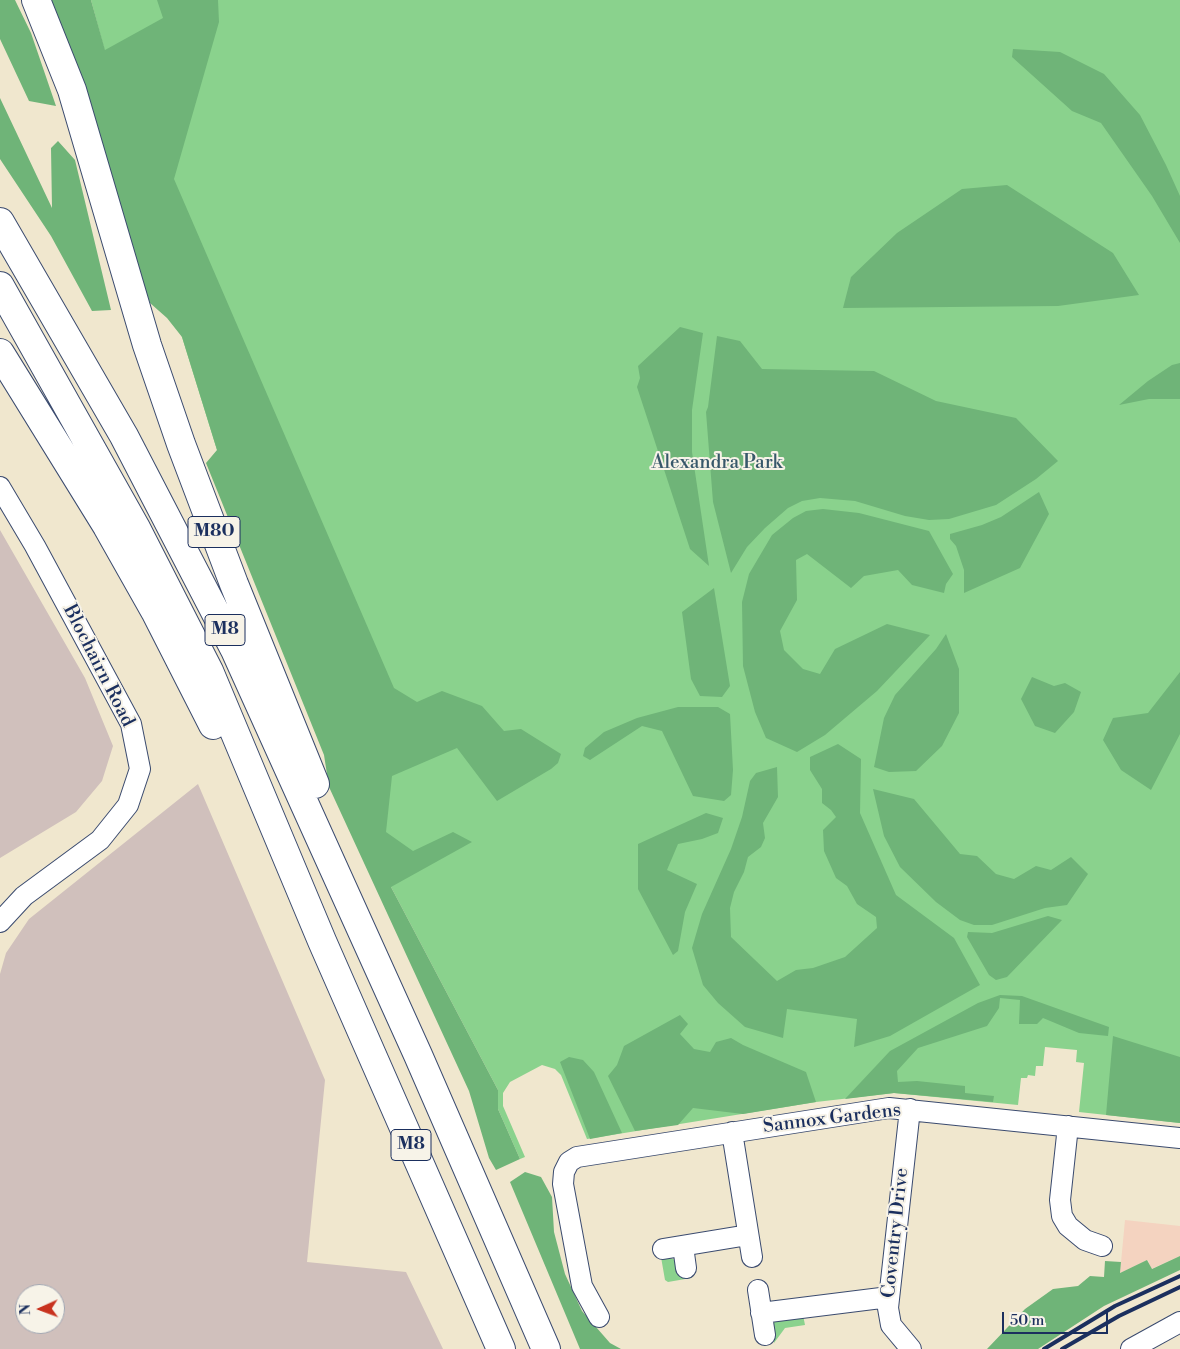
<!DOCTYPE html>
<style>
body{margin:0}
#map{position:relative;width:1180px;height:1349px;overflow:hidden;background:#f0e7ce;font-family:"Libre Bodoni",serif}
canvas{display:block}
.north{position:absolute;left:15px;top:1284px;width:50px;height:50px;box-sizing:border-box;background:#f7f3e8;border:1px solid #9fa5b1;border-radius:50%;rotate:268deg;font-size:14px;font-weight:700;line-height:20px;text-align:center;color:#1b2f5e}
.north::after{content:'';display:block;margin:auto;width:18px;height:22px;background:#c8321e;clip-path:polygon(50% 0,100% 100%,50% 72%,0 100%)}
.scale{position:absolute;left:1002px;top:1312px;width:106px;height:22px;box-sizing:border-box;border:2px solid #1b2f5e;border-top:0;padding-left:6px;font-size:15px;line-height:18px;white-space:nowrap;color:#1b2f5e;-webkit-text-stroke:4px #f7f3e8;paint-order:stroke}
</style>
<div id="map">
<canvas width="1180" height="1349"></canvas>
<div class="north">N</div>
<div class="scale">50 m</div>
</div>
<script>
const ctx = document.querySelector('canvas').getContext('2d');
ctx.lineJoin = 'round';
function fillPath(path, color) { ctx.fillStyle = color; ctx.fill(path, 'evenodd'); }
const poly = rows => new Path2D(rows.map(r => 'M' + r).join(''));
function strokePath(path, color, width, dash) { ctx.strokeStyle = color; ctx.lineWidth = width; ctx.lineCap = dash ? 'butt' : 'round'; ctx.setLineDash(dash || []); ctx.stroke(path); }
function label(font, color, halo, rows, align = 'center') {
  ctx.font = font + ' "Libre Bodoni",serif'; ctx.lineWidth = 4; ctx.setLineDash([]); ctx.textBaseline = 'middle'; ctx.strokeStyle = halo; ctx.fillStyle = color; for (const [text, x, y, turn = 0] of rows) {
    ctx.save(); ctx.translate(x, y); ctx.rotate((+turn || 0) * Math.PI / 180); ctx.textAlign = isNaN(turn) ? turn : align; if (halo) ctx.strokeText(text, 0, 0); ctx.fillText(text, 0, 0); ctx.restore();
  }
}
const built = poly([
 [1125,1220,1180,1226,1180,1256,1151,1269,1148,1260,1120,1273]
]);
const industrial = poly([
 [0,530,85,678,113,746,102,781,76,812,0,858],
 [198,784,325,1080,307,1262,406,1272,443,1349,0,1349,0,974,6,953,29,919],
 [25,1294,55,1294,55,1324,25,1324]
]);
const green = poly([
 [91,0,1180,0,1180,1123,1079,1112,1084,1063,1076,1062,1077,1050,1045,1047,1043,1066,1036,1066,1035,1076,1028,1075,1027,1078,1021,1078,1018,1105,894,1093,816,1102,587,1139,561,1075,555,1069,542,1065,510,1082,503,1093,503,1106,525,1157,520,1159,498,1109,498,1090,391,887,217,450,182,337],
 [661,1257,669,1257,693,1269,694,1274,691,1278,668,1282,665,1280],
 [803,1315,805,1325,785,1328,774,1343,771,1328,774,1322]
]);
const forest = poly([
 [0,0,15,0,31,33,56,106,29,101,0,39],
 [46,0,91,0,105,50,163,18,157,0,218,0,219,22,174,179,394,688,417,702,442,691,482,706,504,731,521,729,561,754,558,763,551,769,497,801,457,748,392,776,386,832,413,851,453,832,472,842,391,887,498,1090,498,1109,520,1159,496,1170,489,1158,469,1091,329,787,324,755,206,463,217,450,182,337,167,318,150,303,137,266,105,152,75,60],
 [1013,49,1060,52,1104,74,1140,115,1166,165,1180,196,1180,243,1152,196,1101,123,1072,111,1012,57],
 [0,98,52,208,51,148,58,141,75,160,111,310,92,311,51,236,0,159],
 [1007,185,1113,253,1139,295,1058,306,843,308,851,277,897,233,962,189],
 [680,327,703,333,692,410,692,452,709,566,690,549,637,387,640,378,638,366],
 [717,336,740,341,762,369,874,371,936,401,1016,418,1058,461,1036,479,996,505,949,519,929,520,905,516,855,501,820,498,802,501,788,508,765,528,747,547,731,573,713,502,706,412,708,407],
 [1180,363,1180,399,1149,399,1119,405,1148,381,1172,365],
 [1039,492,1049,514,1020,568,964,593,964,570,956,546,950,539,950,534,982,525,1001,517],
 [823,509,859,513,929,531,953,574,946,584,944,593,912,585,898,570,864,576,851,588,807,554,796,560,797,600,780,631,784,650,803,669,820,674,835,649,887,624,930,635,877,691,825,735,797,752,766,738,755,712,743,666,742,602,749,574,772,535,793,518,806,511],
 [714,588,730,686,722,697,700,696,691,679,682,612],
 [946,634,959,669,959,713,942,746,916,771,889,772,874,767,884,718,895,695,936,649],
 [1180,672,1180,734,1151,790,1121,770,1103,740,1113,718,1148,713],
 [1032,677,1054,686,1065,683,1081,692,1074,712,1055,733,1035,726,1021,699],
 [678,707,718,707,730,714,733,770,731,795,724,801,693,796,662,731,642,726,590,760,583,756,585,748,604,732,637,718],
 [838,744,861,759,860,813,896,895,954,938,980,985,890,1036,854,1047,857,1019,787,1009,783,1038,745,1027,718,1003,703,985,692,948,702,914,731,849,742,817,750,781,756,773,777,767,778,797,763,823,765,838,761,847,748,857,744,872,734,892,730,908,731,937,777,981,796,970,813,968,845,957,877,928,876,917,857,904,847,886,836,878,824,851,823,830,836,817,831,810,822,803,822,789,810,770,810,757],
 [873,789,914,799,960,854,977,856,996,874,1014,879,1036,866,1051,870,1071,857,1088,874,1067,905,1045,908,992,925,974,925,960,920,936,902,900,867,884,836],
 [706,813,723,818,718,833,702,839,678,844,667,870,697,884,685,912,678,951,673,955,638,889,638,844],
 [1048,916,1062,920,1007,977,996,980,989,975,967,937,968,932,992,933],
 [1000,995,1022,996,1109,1027,1108,1036,1079,1033,1043,1018,1037,1024,1019,1024,1020,1000,1000,998,999,1008,987,1026,918,1048,897,1071,898,1082,917,1081,965,1086,965,1093,994,1096,993,1102,894,1093,845,1099,890,1051,978,1003],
 [680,1015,688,1024,680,1034,694,1049,710,1052,716,1042,731,1038,743,1045,806,1072,816,1102,743,1114,693,1108,678,1125,635,1131,608,1076,617,1065,624,1046],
 [1113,1036,1180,1057,1180,1123,1106,1115],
 [569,1057,583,1060,594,1072,622,1133,590,1139,560,1062],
 [525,1172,541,1177,552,1197,554,1232,565,1274,582,1311,610,1343,621,1349,580,1349,510,1182],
 [1180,1256,1180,1270,1104,1306,1038,1349,987,1349,1025,1309,1053,1289,1078,1286,1090,1276,1104,1277,1105,1261,1121,1262,1120,1273,1147,1260,1152,1269]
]);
const minor = poly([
 [0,487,35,546,131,724,140,769,128,805,100,840,24,896,0,922],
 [910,1109,888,1308,891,1325,911,1349],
 [1068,1126,1060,1200,1062,1216,1068,1226,1085,1240,1102,1246],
 [732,1132,752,1257],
 [683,1246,686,1268],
 [663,1249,748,1235],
 [758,1290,765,1335],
 [761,1313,889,1297],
 [599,1317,582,1286,563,1184,564,1172,569,1162,577,1157,889,1108,1180,1138],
 [1131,1349,1180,1322]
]);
const highway = poly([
 [36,0,72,90,147,345,181,444,234,584,315,784],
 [0,222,124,436,235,650,418,1055,546,1349],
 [0,286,136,528,209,671,322,941,501,1349],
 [0,353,107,526,155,611,213,725]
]);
const rail = poly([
 [1044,1349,1115,1306,1180,1276],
 [1062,1349,1119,1316,1180,1287]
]);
const shields = [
 [214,532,52],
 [225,630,40],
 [411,1145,40]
];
const shieldNames = [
 ["M80",214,532],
 ["M8",225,630],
 ["M8",411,1145]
];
const parkNames = [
 ["Alexandra Park",717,463]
];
const streetNames = [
 ["Blochairn Road",98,666,63],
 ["Sannox Gardens",832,1119,-7],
 ["Coventry Drive",896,1233,-84]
];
fillPath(built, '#f4d3c0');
fillPath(industrial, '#d0c0bc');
fillPath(green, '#8ad28d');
fillPath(forest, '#6fb478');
strokePath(minor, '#3b4b6f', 22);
strokePath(highway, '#3b4b6f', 30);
strokePath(minor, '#fff', 20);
strokePath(highway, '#fff', 28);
strokePath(rail, '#1b2f5e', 4);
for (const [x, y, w] of shields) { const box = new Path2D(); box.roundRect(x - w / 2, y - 15.5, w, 31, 4); ctx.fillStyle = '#f7f3e8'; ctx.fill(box); strokePath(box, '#1b2f5e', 1); }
label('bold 18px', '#1b2f5e', null, shieldNames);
label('19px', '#37586a', '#f7f3e8', parkNames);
label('19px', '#1b2f5e', '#f7f3e8', streetNames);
</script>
